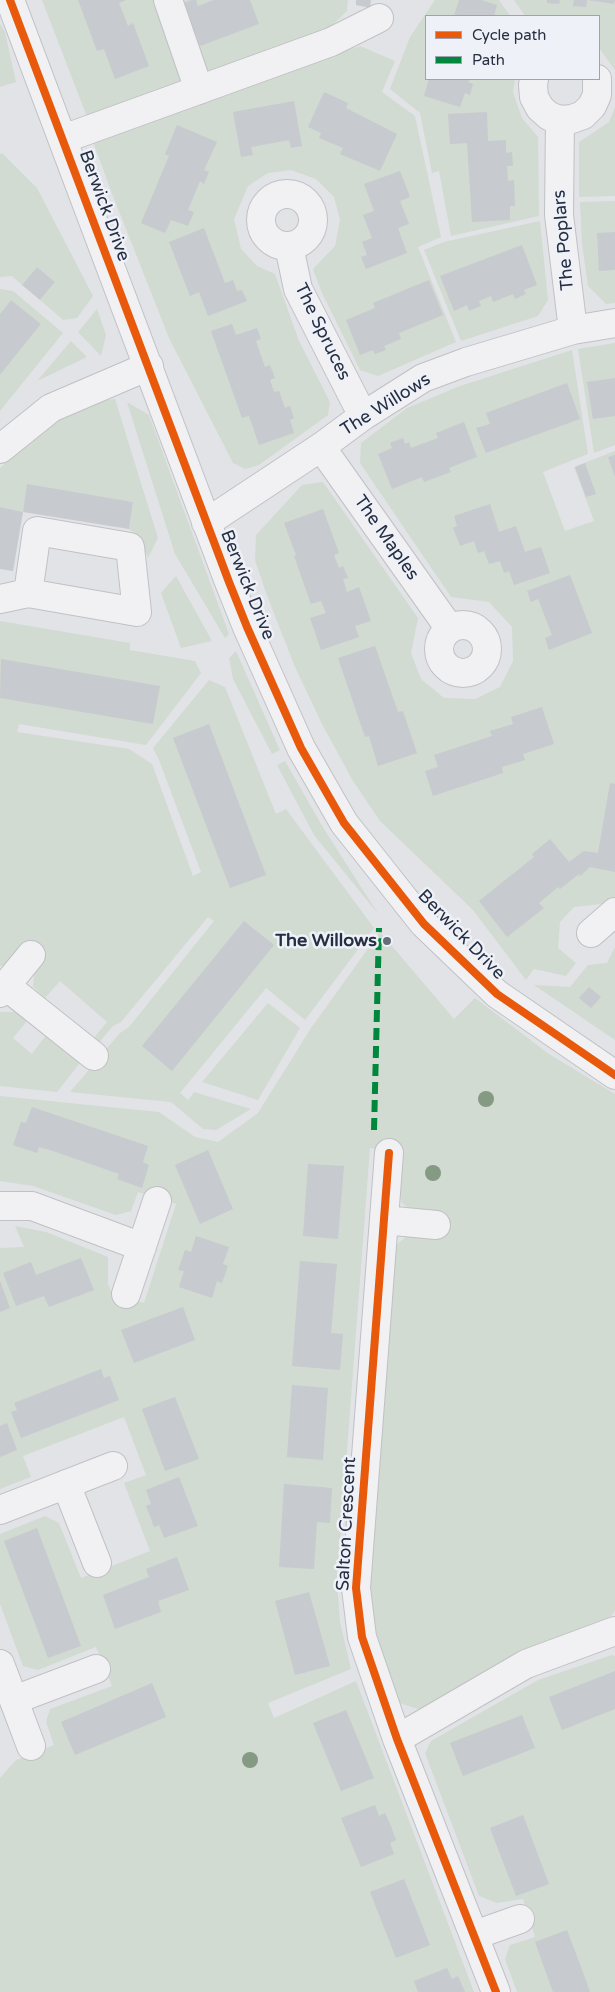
<!DOCTYPE html>
<style>
body{margin:0}
#map{position:relative;width:615px;height:1992px;overflow:hidden;background:#e2e3e7;font-family:"Varela Round",sans-serif}
canvas{display:block}
.legend{position:absolute;left:425px;top:15px;width:175px;height:65px;box-sizing:border-box;background:#eef1f7;border:1px solid #9ea3af;margin:0;padding:6px 9px;list-style:none;font-size:15px;color:#262e42}
.legend li{display:flex;align-items:center;gap:10px;height:25px}
.legend b{width:25px;border:1px solid #9ea3af}
</style>
<div id="map">
<canvas width="615" height="1992"></canvas>
<ul class="legend">
<li><b style="height:6px;background:#e8590c"></b>Cycle path</li>
<li><b style="height:6px;background:#00873e"></b>Path</li>
</ul>
</div>
<script>
const ctx = document.querySelector('canvas').getContext('2d');
ctx.lineJoin = 'round';
function fillPath(path, color) { ctx.fillStyle = color; ctx.fill(path, 'evenodd'); }
const poly = rows => new Path2D(rows.map(r => 'M' + r).join(''));
function strokePath(path, color, width, dash) { ctx.strokeStyle = color; ctx.lineWidth = width; ctx.lineCap = dash ? 'butt' : 'round'; ctx.setLineDash(dash || []); ctx.stroke(path); }
function label(font, color, halo, rows, align = 'center') {
  ctx.font = font + ' "Varela Round",sans-serif'; ctx.lineWidth = 5; ctx.setLineDash([]); ctx.textBaseline = 'middle'; ctx.strokeStyle = halo; ctx.fillStyle = color; for (const [text, x, y, turn = 0] of rows) {
    ctx.save(); ctx.translate(x, y); ctx.rotate((+turn || 0) * Math.PI / 180); ctx.textAlign = isNaN(turn) ? turn : align; if (halo) ctx.strokeText(text, 0, 0); ctx.fillText(text, 0, 0); ctx.restore();
  }
}
const green = poly([
 [42,0,155,0,185,86,89,122],
 [177,0,348,0,347,11,327,30,206,75],
 [435,0,499,0,510,16,426,16,426,79,515,79,513,92,522,118,538,137,539,216,451,236,439,171,432,173,420,113,390,89,410,37],
 [514,0,615,0,615,70,599,48,599,16,525,16],
 [0,24,5,32,16,82,0,87],
 [360,46,395,61,382,92,415,116,441,237,418,247,456,342,378,376,360,370,322,293,313,269,335,246,340,220,334,197,316,179,291,170,268,173,248,186,234,219,241,249,257,266,275,274,299,341,330,402,328,415,259,465,245,469,233,463,169,338,111,191,91,136,130,129],
 [615,107,615,196,579,197,579,142,609,122],
 [2,153,37,188,93,296,77,318,63,320,40,300,55,282,37,267,22,285,12,276,0,277,0,154],
 [615,201,615,303,606,304,588,286,582,244,580,202],
 [540,221,548,300,538,316,461,341,424,250,444,242],
 [0,289,13,291,63,333,0,411,0,375,41,324,11,300,0,314],
 [97,309,106,335,101,356,78,332],
 [71,341,87,357,37,381],
 [615,343,615,445,594,453,578,349],
 [572,350,588,454,543,472,565,531,594,521,574,467,615,451,615,898,601,904,574,907,560,922,558,948,576,963,566,976,534,969,526,980,473,910,380,821,353,781,322,724,295,667,266,593,255,560,256,535,302,485,323,482,418,618,411,653,421,679,444,698,475,699,500,687,513,661,512,627,489,602,451,597,360,463,361,443,407,408,460,386],
 [115,399,158,538,148,558,138,535,129,529,133,502,28,485,23,512,0,507,0,468,50,424,97,401],
 [127,402,149,415,229,634,225,638,175,554],
 [176,576,212,641,181,648,161,593],
 [0,621,130,643,130,650,195,661,201,673,146,745,19,724,17,732,129,749,152,764,193,876,201,872,159,760,153,748,209,680,225,687,276,814,286,809,374,928,305,1020,266,988,180,1093,188,1100,194,1092,251,1109,216,1130,203,1129,171,1102,70,1092,120,1033,129,1027,214,921,208,917,121,1022,113,1026,98,1044,93,1039,107,1022,60,981,45,998,33,987,34,973,45,959,27,944,9,965,0,966],
 [236,651,280,750,272,754,233,679,229,658],
 [285,761,324,829,379,915,314,835,277,765],
 [380,932,454,1019,475,998,549,1054,615,1094,615,1610,610,1618,581,1632,523,1651,420,1710,400,1703,375,1635,370,1590,395,1246,407,1236,413,1211,402,1203,399,1192,401,1152,370,1148,337,1582,340,1622,351,1669,268,1703,274,1718,356,1681,474,1992,0,1992,0,1778,16,1760,54,1745,46,1722,50,1709,112,1686,96,1647,38,1670,23,1666,0,1604,0,1534,45,1516,59,1523,81,1578,150,1551,124,1483,146,1475,124,1417,23,1456,31,1477,0,1489,0,1248,24,1247,15,1226,46,1232,108,1257,108,1284,112,1294,144,1303,176,1204,138,1192,131,1211,116,1215,33,1186,0,1181,0,1096,159,1112,195,1137,218,1142,258,1113,311,1028],
 [615,947,615,1040,534,985,570,987,588,965,607,963],
 [268,1003,300,1028,258,1100,202,1082],
 [0,1012,17,1012,27,1021,13,1038,32,1054,46,1035,80,1063,57,1092,0,1086],
 [612,1655,615,1656,615,1992,517,1992,505,1959,510,1945,535,1937,523,1899,497,1903,479,1896,425,1753,431,1741,538,1680]
]);
const building = poly([
 [78,0,126,0,119,3,128,26,133,23,149,66,115,79,104,49,97,51],
 [192,0,196,0,198,6,214,0,250,0,259,24,200,46,184,3],
 [356,0,371,0,370,8,356,5],
 [459,0,481,0,497,5,494,16,454,16],
 [547,0,560,0,559,4,547,3],
 [574,0,587,0,586,7,573,6],
 [588,0,615,0,614,4],
 [429,79,470,79,468,82,473,84,470,95,465,93,460,107,424,96],
 [324,92,348,103,346,108,397,134,380,171,340,154,343,148,319,138,321,133,308,127],
 [294,101,302,146,291,148,289,140,251,147,253,155,241,157,233,112],
 [487,112,488,141,506,140,506,153,512,152,513,166,507,166,508,181,514,180,515,206,510,206,510,220,472,222,467,143,450,144,448,114],
 [177,125,217,142,204,170,209,172,204,184,200,181,188,210,194,212,188,226,171,220,165,233,141,223,169,156,165,154],
 [400,171,410,197,400,201,409,224,398,228,407,253,366,269,361,257,367,255,362,242,372,238,363,215,374,211,364,184],
 [204,228,225,283,233,280,237,291,242,290,247,301,208,316,199,292,190,296,169,242],
 [615,232,615,270,599,271,597,233],
 [522,245,537,285,524,290,526,294,515,299,513,294,493,302,491,296,479,301,481,306,469,311,467,305,454,311,440,276],
 [37,267,55,282,40,300,22,285],
 [429,280,443,315,399,333,401,339,384,346,386,350,375,354,373,350,360,355,346,320,375,308,373,303],
 [11,300,41,324,0,375,0,314],
 [232,324,236,335,257,328,261,339,256,341,265,367,270,365,275,378,270,380,274,392,279,391,285,408,290,406,294,418,290,420,294,433,259,445,249,416,242,418,211,331],
 [615,378,615,416,593,419,587,382],
 [567,383,580,419,486,453,476,428,490,424,486,413],
 [464,422,477,457,449,468,451,472,424,482,422,477,392,489,378,454,392,448,390,443,403,438,405,444,409,442,411,448,438,438,436,433],
 [615,455,615,477,608,457],
 [585,463,596,494,586,497,575,467],
 [27,484,133,502,129,529,23,512],
 [490,504,499,532,516,526,525,552,541,547,550,573,514,585,509,571,504,573,500,561,489,564,484,551,478,553,474,541,460,546,453,528,457,526,454,516],
 [0,507,23,512,13,571,0,569],
 [323,509,339,553,334,555,339,568,343,566,348,578,343,579,347,592,359,587,371,621,355,626,359,637,321,650,310,618,326,613,321,601,311,604,294,556,296,555,284,523],
 [570,575,592,633,549,650,545,638,552,635,538,599,531,602,527,591],
 [375,646,398,712,403,711,417,753,378,766,369,736,365,737,338,658],
 [1,659,160,686,153,724,0,698],
 [542,707,554,744,523,754,525,760,502,767,503,773,433,796,425,771,438,767,434,755,492,736,490,731,513,724,511,717],
 [209,724,266,875,230,888,173,738],
 [610,783,615,784,615,872,590,867,580,876,579,874,560,889,558,887,539,903,544,908,507,937,479,901,534,857,532,854,550,839,569,862,584,851,598,853],
 [244,921,274,945,172,1071,142,1046],
 [589,987,601,997,591,1008,579,998],
 [32,1107,148,1146,143,1162,149,1165,142,1188,117,1179,119,1174,50,1150,39,1147,37,1153,13,1145,21,1122,26,1123],
 [208,1150,233,1209,200,1224,175,1165],
 [308,1164,344,1166,338,1239,303,1236],
 [196,1236,229,1247,223,1264,228,1266,222,1283,217,1281,212,1298,179,1287,184,1271,178,1270,185,1250,191,1252],
 [81,1258,94,1290,49,1307,44,1296,16,1306,3,1273,31,1262,36,1275],
 [300,1261,337,1264,331,1333,343,1334,340,1370,292,1366],
 [0,1281,10,1308,0,1312],
 [183,1307,195,1340,134,1363,121,1330],
 [101,1369,104,1378,110,1376,119,1400,21,1438,11,1412,17,1410,14,1403],
 [292,1385,328,1388,323,1460,287,1457],
 [175,1397,199,1459,165,1471,142,1409],
 [7,1423,17,1450,0,1457,0,1426],
 [179,1477,198,1526,164,1538,159,1525,154,1527,150,1516,146,1506,151,1504,146,1490],
 [284,1484,332,1488,330,1523,317,1522,314,1569,279,1567],
 [37,1528,81,1646,48,1658,4,1541],
 [177,1557,189,1590,158,1601,161,1612,115,1629,103,1595,149,1577,146,1569],
 [309,1592,330,1666,295,1675,275,1601],
 [615,1671,615,1709,562,1730,549,1697],
 [152,1683,166,1717,75,1755,61,1722],
 [346,1710,374,1778,341,1791,313,1723],
 [522,1715,535,1748,463,1776,450,1743],
 [375,1805,379,1816,385,1813,391,1826,396,1840,390,1843,394,1854,361,1867,341,1818],
 [523,1815,549,1884,516,1896,490,1828],
 [404,1879,430,1945,396,1958,370,1892],
 [567,1930,584,1975,590,1992,553,1992,535,1942],
 [447,1968,452,1979,458,1976,465,1992,418,1992,414,1981]
]);
const minor = poly([
 [10,0,229,582,247,627,301,748,344,823,424,924,497,994,615,1075],
 [168,0,199,90],
 [534,79,533,85,534,97,540,108,549,116,560,120,572,119,583,115,592,106,597,95,597,79],
 [560,120,559,215,573,330],
 [63,139,331,42,379,18],
 '261 220a26 26 0 1 1 52 0a26 26 0 1 1-52 0Z',
 [289,246,298,289,363,416],
 [321,447,450,629],
 [0,449,51,408,149,366],
 [206,523,321,447,363,416,423,378,466,362,573,330,615,323],
 [0,599,28,593,137,612,130,547,37,531,28,593],
 '439 649a24 24 0 1 1 48 0a24 24 0 1 1-48 0Z',
 [591,933,615,912],
 [6,986,94,1056],
 [0,993,31,955],
 [389,1153,356,1588,362,1637,397,1739,496,1992],
 [0,1206,32,1206,142,1247],
 [384,1220,436,1225],
 [126,1294,157,1201],
 [66,1484,97,1563],
 [0,1510,113,1466],
 [0,1664,31,1746],
 [14,1700,96,1669],
 [397,1739,526,1664,615,1631],
 [475,1935,520,1919]
]);
const quiet = poly([
 [374,1130,379,928]
]);
const cycleway = poly([
 [10,0,229,582,247,627,301,748,344,823,424,924,497,994,615,1075],
 [389,1153,356,1588,362,1637,397,1739,496,1992]
]);
const trees = [
 [486,1099],
 [433,1173],
 [250,1760]
];
const markers = [
 [387,941,5,"#686d7c"]
];
const streetNames = [
 ["Berwick Drive",104,206,70],
 ["The Poplars",564,240,-95],
 ["The Spruces",322,332,64],
 ["The Willows",386,405,-32],
 ["The Maples",386,538,55],
 ["Berwick Drive",247,585,68],
 ["Berwick Drive",461,935,46],
 ["Salton Crescent",347,1524,-87]
];
const poiNames = [
 ["The Willows",377,941]
];
fillPath(green, '#d1dbd1');
fillPath(building, '#c7cace');
strokePath(minor, '#c0c1c5', 30);
strokePath(minor, '#f1f1f3', 28);
strokePath(quiet, '#00873e', 6, [12, 6]);
strokePath(cycleway, '#e8590c', 8);
ctx.fillStyle = '#849a83';
for (const [x, y] of trees) { ctx.beginPath(); ctx.arc(x, y, 8, 0, 2 * Math.PI); ctx.fill(); }
for (const [x, y, r, color] of markers) { const dot = new Path2D(); dot.arc(x, y, r, 0, 2 * Math.PI); ctx.fillStyle = color; ctx.fill(dot); strokePath(dot, '#eef1f7', 2); }
label('18px', '#262e42', '#eef1f7', streetNames);
label('bold 18px', '#262e42', '#eef1f7', poiNames, 'right');
</script>
